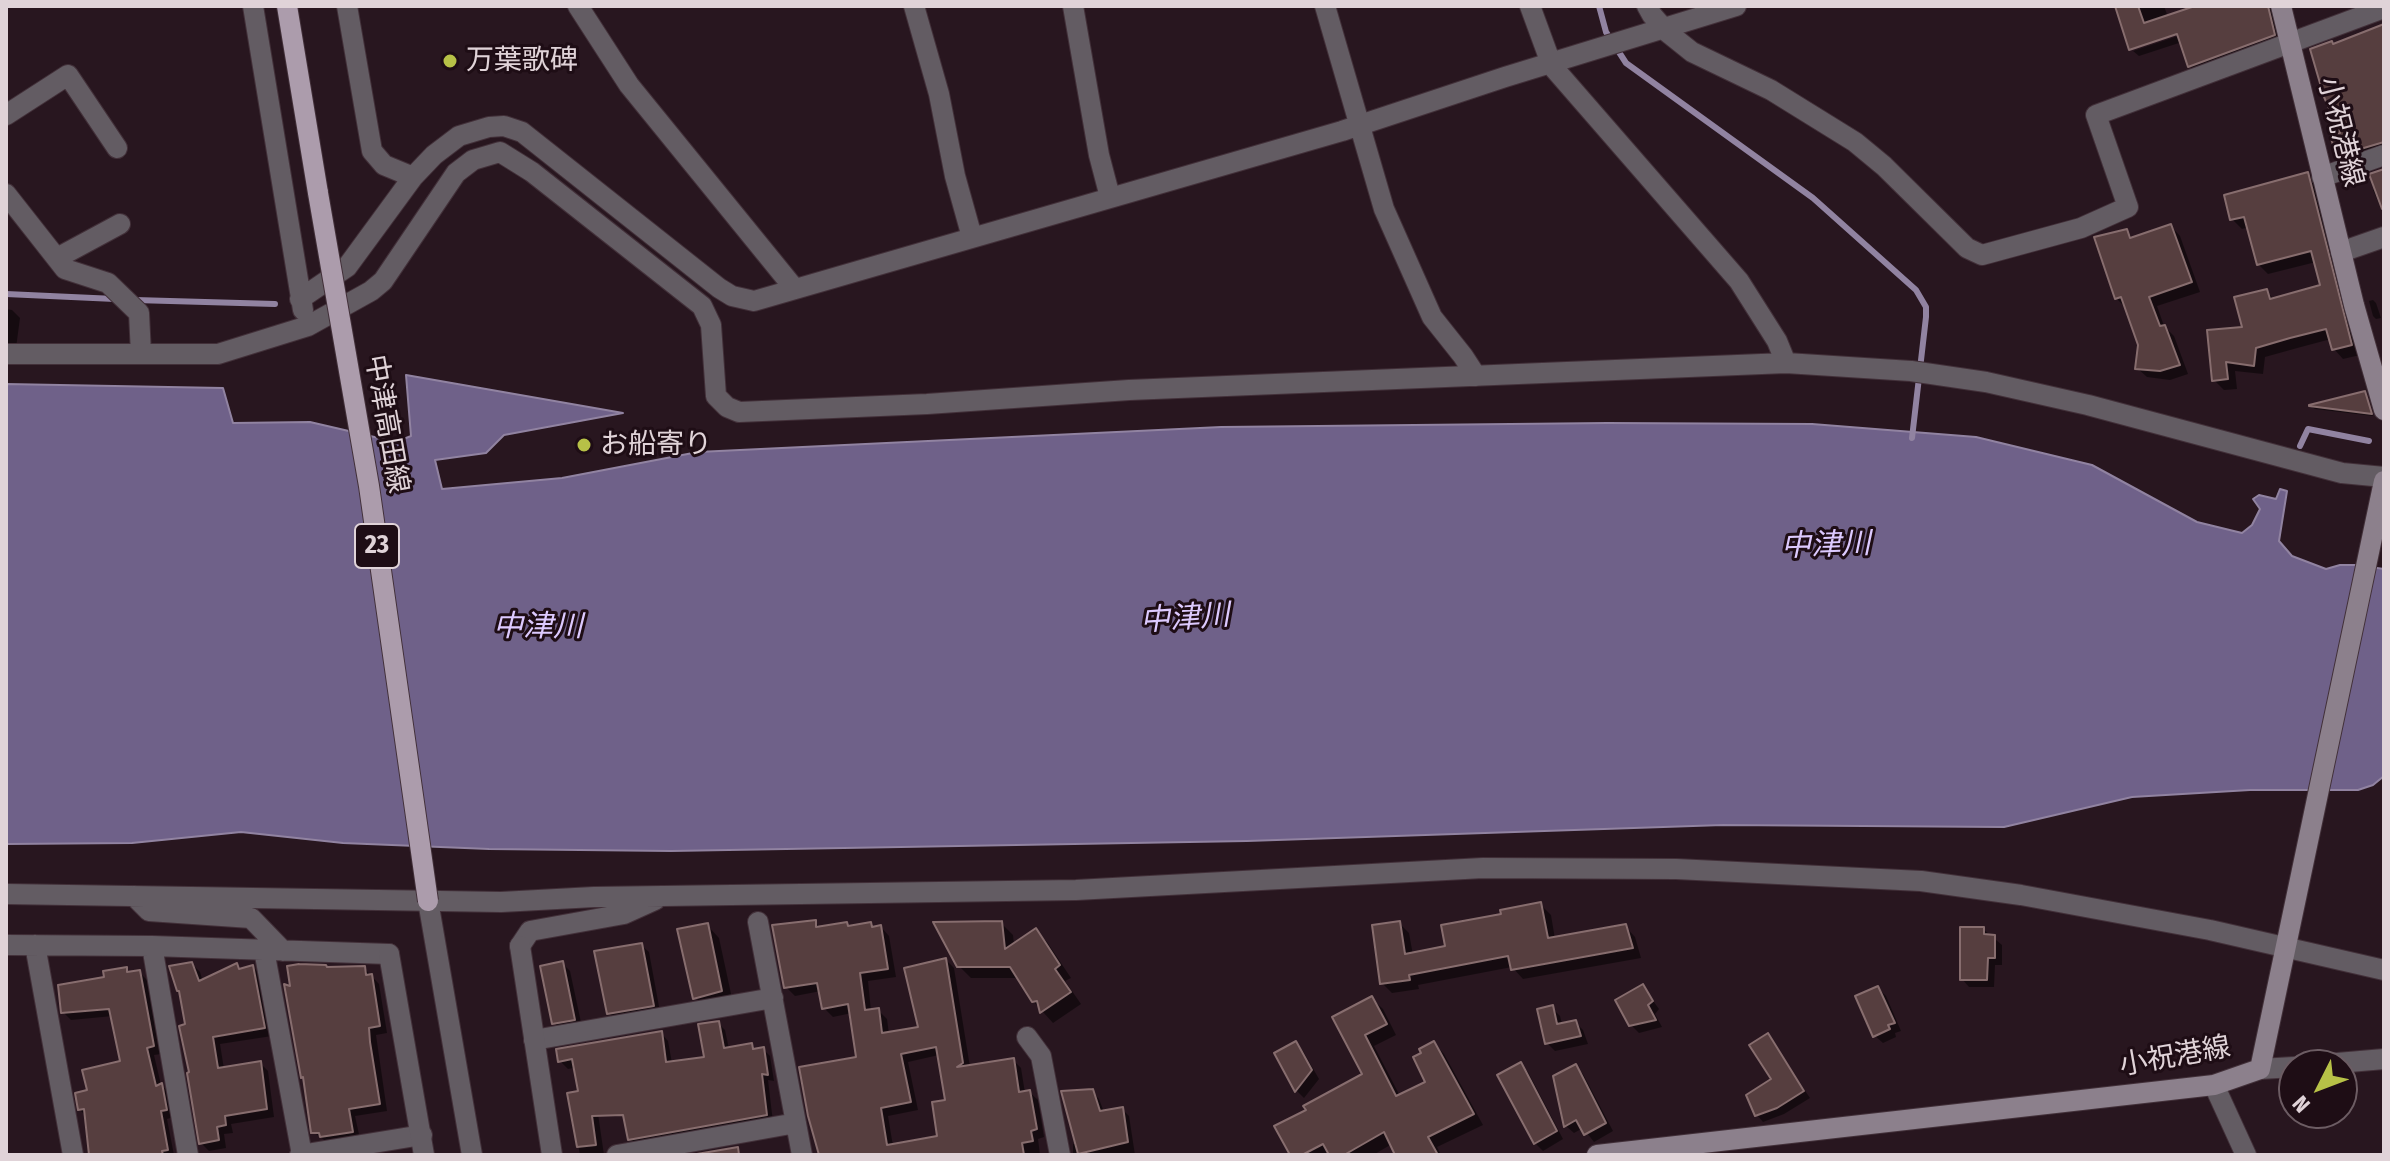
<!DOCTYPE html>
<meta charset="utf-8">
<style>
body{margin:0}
#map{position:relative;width:2390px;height:1161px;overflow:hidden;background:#28161f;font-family:"Fira Sans Condensed",sans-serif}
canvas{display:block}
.frame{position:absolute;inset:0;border:8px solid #e0d3d8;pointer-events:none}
.north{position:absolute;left:2278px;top:1049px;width:80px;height:80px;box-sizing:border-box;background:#1e0d15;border:2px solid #6c5c63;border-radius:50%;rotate:228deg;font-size:22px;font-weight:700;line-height:32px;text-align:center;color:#e0d3d8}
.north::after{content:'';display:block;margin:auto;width:28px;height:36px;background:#b7c147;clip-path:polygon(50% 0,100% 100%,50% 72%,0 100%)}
</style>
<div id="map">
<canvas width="2390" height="1161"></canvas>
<div class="frame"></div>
<div class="north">N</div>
</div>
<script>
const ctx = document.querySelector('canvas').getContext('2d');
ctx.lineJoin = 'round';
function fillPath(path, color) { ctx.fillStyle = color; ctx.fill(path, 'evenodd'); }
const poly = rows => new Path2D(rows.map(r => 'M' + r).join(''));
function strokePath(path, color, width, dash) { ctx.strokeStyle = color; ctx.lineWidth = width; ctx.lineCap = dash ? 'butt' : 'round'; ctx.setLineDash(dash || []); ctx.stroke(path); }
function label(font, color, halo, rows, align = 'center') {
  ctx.font = font + ' "Fira Sans Condensed","Noto Sans JP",sans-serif'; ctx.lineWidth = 6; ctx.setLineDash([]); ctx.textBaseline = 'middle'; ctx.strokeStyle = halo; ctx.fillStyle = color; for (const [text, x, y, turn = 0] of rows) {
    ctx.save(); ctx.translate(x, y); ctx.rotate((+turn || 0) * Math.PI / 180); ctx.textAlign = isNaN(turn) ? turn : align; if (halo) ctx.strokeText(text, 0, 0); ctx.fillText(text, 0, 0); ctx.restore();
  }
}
const water = poly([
 [406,375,623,413,504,435,486,453,435,460,442,489,562,478,698,452,1221,427,1607,423,1812,424,1976,437,2092,465,2197,522,2242,533,2252,525,2260,509,2253,499,2259,495,2276,499,2280,489,2287,491,2279,541,2292,556,2326,569,2340,565,2356,565,2384,569,2384,776,2373,785,2358,790,2250,790,2132,797,2004,827,1723,825,1247,841,671,851,489,849,343,843,241,832,132,843,6,844,6,384,223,388,233,423,310,422,396,442,411,436,406,375]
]);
const shadow = poly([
 [2115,6,2164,6,2168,17,2201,6,2278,6,2281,42,2197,73,2190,66,2182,42,2139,56,2133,51,2187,33,2186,29,2132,47,2132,50],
 [2384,25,2384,154,2348,164,2339,155,2343,134,2334,46],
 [2384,170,2384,215,2373,190,2377,188],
 [2308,174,2317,184,2360,355,2343,359,2334,349,2331,339,2301,347,2265,357,2263,374,2235,371,2237,389,2224,390,2214,380,2266,291,2275,300,2322,287,2316,262,2268,274,2258,264,2249,227,2242,229,2232,219],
 [2171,226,2180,236,2200,292,2157,306,2164,326,2174,336,2188,374,2170,380,2147,377,2137,368,2140,344,2126,308,2116,298,2126,231,2134,239],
 [2373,300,2376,303,2381,318,2376,319,2373,316,2369,301],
 [6,309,12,310,20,318,16,348,6,348],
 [2364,393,2373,416,2315,409,2312,407],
 [1541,905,1551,915,1555,939,1625,926,1635,937,1641,958,1523,979,1512,967,1418,985,1419,989,1392,993,1382,983,1399,923,1409,933,1413,955,1448,948,1503,915],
 [815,922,821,928,847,924,850,928,871,924,874,928,881,927,889,936,896,977,868,981,871,1011,878,1010,887,1019,889,1034,921,1029,946,960,954,968,970,1067,1013,1060,1021,1068,1025,1093,1029,1092,1038,1100,1044,1137,1038,1139,1040,1155,821,1155,858,1059,852,1013,833,1017,824,1008,821,991,795,996,786,987],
 [939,1055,947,1102,939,1137,893,1146,888,1116,918,1110,908,1062],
 [1001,923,1013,935,1014,945,1035,931,1047,942,1071,978,1065,981,1081,1004,1053,1023,1033,1001,1019,978,971,978,959,966],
 [707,925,719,938,733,1003,708,1010,693,995],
 [1983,929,2002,945,2002,965,1995,965,1994,987,1969,987,1962,979],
 [641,945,649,952,660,1012,616,1020,608,1013],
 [562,963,570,971,582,1027,562,1031,554,1023],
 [192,964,200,972,203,982,237,965,241,970,253,967,260,974,272,1036,220,1044,224,1069,260,1063,268,1071,274,1117,231,1124,233,1133,224,1134,226,1148,209,1151,201,1143,188,1026],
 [364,968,379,984,387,1033,376,1035,387,1111,355,1116,360,1139,330,1144,313,1132,286,987,293,989,328,969],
 [126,970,130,974,139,972,147,980,161,1054,154,1055,161,1085,170,1093,174,1117,167,1119,174,1155,92,1155,86,1116,80,1110,90,1092,122,1062,113,1016,71,1020,63,1012,106,979],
 [1643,987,1659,1009,1655,1014,1662,1027,1639,1033,1631,1025],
 [1878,988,1886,996,1901,1031,1895,1033,1896,1037,1883,1043,1875,1036],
 [1372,999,1383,1009,1396,1035,1374,1046,1400,1096,1427,1082,1434,1043,1444,1054,1483,1125,1437,1147,1441,1155,1398,1155,1392,1144,1373,1155,1294,1155,1308,1111,1365,1075,1335,1018],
 [1552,1008,1560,1016,1562,1024,1575,1022,1583,1030,1588,1044,1555,1051,1547,1043],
 [718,1023,725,1030,729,1049,752,1046,757,1050,763,1049,770,1056,774,1081,768,1080,773,1122,637,1146,630,1139,661,1033,668,1041,672,1063,706,1058],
 [1768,1036,1810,1098,1784,1114,1763,1122,1757,1115,1774,1080],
 [1295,1043,1303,1051,1319,1079,1304,1098,1297,1091,1276,1054],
 [558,1051,591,1065,568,1069,560,1061],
 [1521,1065,1528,1072,1563,1139,1543,1151,1535,1143,1500,1075],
 [1575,1066,1583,1074,1613,1131,1594,1142,1583,1128,1574,1133,1566,1126],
 [1092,1091,1099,1099,1104,1112,1122,1109,1129,1116,1135,1155,1073,1155,1073,1144,1077,1144],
 [569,1095,596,1100,604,1155,580,1155]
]);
const stream = poly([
 [1599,6,1606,32,1626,63,1813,198,1916,290,1926,307,1926,317,1912,438],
 [6,294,115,299],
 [135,300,275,304],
 [2300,446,2308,429,2369,441]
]);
const building = poly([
 [2115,6,2138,6,2144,23,2195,6,2268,6,2275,35,2188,67,2177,34,2129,50,2115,6],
 [2384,24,2384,142,2337,156,2330,136,2340,133,2324,97,2310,49,2332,41,2333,44,2384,24],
 [2384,169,2384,209,2382,209,2369,174,2384,169],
 [2308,172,2352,345,2332,350,2326,329,2290,338,2256,348,2254,366,2226,362,2228,379,2212,381,2207,330,2242,327,2234,297,2267,289,2270,299,2320,285,2311,251,2257,265,2244,217,2230,220,2224,195,2308,172],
 [2171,224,2192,282,2149,297,2160,326,2165,325,2180,365,2160,371,2135,369,2138,345,2121,297,2115,299,2094,237,2127,229,2130,238,2171,224],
 [2365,391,2372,414,2309,406,2309,405,2365,391],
 [1541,902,1548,938,1626,924,1633,948,1511,970,1508,956,1409,975,1410,980,1380,984,1372,925,1400,921,1405,954,1445,946,1441,925,1501,914,1500,910,1541,902],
 [816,920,816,927,847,922,848,926,871,922,872,927,881,925,888,969,860,973,865,1010,879,1008,882,1033,918,1027,904,968,946,958,963,1063,957,1067,1014,1058,1019,1092,1030,1090,1037,1129,1031,1131,1033,1141,1022,1143,1024,1155,819,1155,808,1116,799,1067,856,1057,848,1004,822,1009,817,983,784,988,772,925,816,920],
 [936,1047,945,1100,932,1102,937,1136,887,1145,881,1108,911,1102,901,1054,936,1047],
 [1002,921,1005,949,1036,928,1060,965,1055,969,1071,992,1040,1013,1037,1001,1032,1002,1010,967,957,967,933,922,1002,921],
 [708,923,722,991,693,999,677,929,708,923],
 [1960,927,1984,927,1984,934,1995,935,1995,958,1988,958,1987,980,1960,980,1960,927],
 [642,943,654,1006,607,1014,594,951,642,943],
 [563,961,575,1020,552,1024,540,966,563,961],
 [192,962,199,981,237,963,239,969,253,965,265,1028,213,1037,218,1068,261,1061,267,1109,225,1116,226,1125,217,1127,219,1140,199,1144,187,1073,189,1072,179,1026,185,1024,179,991,177,991,169,966,192,962],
 [299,964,326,965,327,967,365,966,366,975,372,974,380,1026,369,1028,370,1042,380,1104,349,1109,353,1132,320,1137,319,1133,311,1133,303,1077,301,1078,284,984,290,986,287,966,299,964],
 [127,967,127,972,140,970,154,1046,147,1048,156,1086,162,1083,167,1110,161,1111,168,1150,162,1151,163,1155,89,1155,84,1109,78,1110,75,1093,87,1090,82,1070,120,1061,109,1009,61,1013,58,985,104,977,103,971,127,967],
 [1643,984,1653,1001,1648,1005,1656,1020,1629,1026,1615,1000,1643,984],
 [1878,986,1895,1023,1888,1025,1890,1029,1873,1037,1855,996,1878,986],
 [1372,996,1387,1024,1365,1035,1396,1096,1425,1082,1413,1057,1421,1053,1419,1049,1434,1041,1474,1114,1428,1137,1438,1155,1395,1155,1384,1132,1344,1155,1329,1155,1323,1144,1302,1155,1290,1155,1274,1126,1306,1110,1303,1106,1362,1074,1332,1017,1372,996],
 [1553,1005,1557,1024,1576,1020,1581,1036,1545,1044,1537,1009,1553,1005],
 [719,1021,724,1048,752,1043,753,1049,764,1047,768,1075,762,1074,767,1115,628,1140,623,1115,592,1116,596,1145,577,1147,567,1093,578,1091,572,1059,558,1062,556,1049,662,1031,666,1062,704,1057,698,1024,719,1021],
 [1768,1033,1804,1091,1777,1108,1755,1116,1746,1095,1771,1079,1749,1045,1768,1033],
 [1296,1041,1312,1070,1295,1092,1274,1053,1296,1041],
 [1521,1062,1557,1131,1534,1144,1497,1075,1521,1062],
 [1576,1064,1606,1123,1584,1135,1576,1120,1564,1127,1553,1076,1576,1064],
 [1093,1089,1100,1111,1123,1107,1128,1142,1078,1154,1061,1091,1093,1089],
 [738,1147,739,1155,691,1155,738,1147]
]);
const minor = poly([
 [253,6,303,310],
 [347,6,372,151,384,165,413,177],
 [578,6,629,85,794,288],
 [914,6,939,94,955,176,972,237],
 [1073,6,1099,155,1110,197],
 [1325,6,1384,209,1432,317,1463,356,1476,376],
 [1530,6,1552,66,1739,281,1777,341,1786,363],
 [1647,6,1652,15,1667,32,1692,52,1771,90,1855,142,1884,166,1967,248,1982,255,2081,228,2128,207,2096,115,2384,8],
 [6,115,68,75,117,148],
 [2322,177,2384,155],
 [6,194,65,269,108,283,139,313,141,354],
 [2341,252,2384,237],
 [57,258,120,224],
 [300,299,347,267,413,177,434,155,459,136,489,127,504,126,522,132,719,288,732,296,754,301,1342,131,1505,77,1736,6],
 [6,354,218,354,308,326,371,291,383,281,456,173,473,160,500,152,532,172,702,306,711,325,716,396,727,407,739,412,927,404,1129,390,1786,363,1911,371,1986,382,2088,405,2342,473,2384,477],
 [6,894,501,902,594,897,1076,890,1483,868,1676,869,1921,881,2021,895,2210,930,2384,970],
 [134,896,149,911,251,918,283,951],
 [758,922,802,1155],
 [6,945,152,946,389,954],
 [35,945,73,1155],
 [152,946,188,1155],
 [520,946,530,931,624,914,655,900],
 [264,950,302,1155],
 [1027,1037,1041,1056,1060,1155],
 [534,1040,773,998],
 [2314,1065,2384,1059],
 [2260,1069,2294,1067],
 [300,1155,422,1135],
 [617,1155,796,1123]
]);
const tertiary = poly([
 [428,901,472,1155],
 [520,946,552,1155],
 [389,954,424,1155],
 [2214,1085,2246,1155]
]);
const secondary = poly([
 [2281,6,2354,305,2384,410],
 [1597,1155,2214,1085,2260,1069,2384,481]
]);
const primary = poly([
 [287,6,318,193]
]);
const primaryBridge = poly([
 [318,193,369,486,428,901]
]);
const markers = [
 [450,61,8,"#b7c147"],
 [584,445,8,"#b7c147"]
];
const shields = [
 [377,546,44]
];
const shieldNames = [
 ["23",377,546]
];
const poiNames = [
 ["万葉歌碑",466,61],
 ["お船寄り",600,445]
];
const streetNames = [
 ["小祝港線",2340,132,76],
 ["中津高田線",386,424,80],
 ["小祝港線",2175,1057,-10]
];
const waterNames = [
 ["中津川",1826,546,-2],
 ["中津川",1185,619,-4],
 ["中津川",538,628]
];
fillPath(water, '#6f6189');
strokePath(water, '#9183a1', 2);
fillPath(shadow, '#0007');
strokePath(stream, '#9183a1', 6);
fillPath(building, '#563e3f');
strokePath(building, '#876d6e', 2);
strokePath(minor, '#423039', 22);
strokePath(tertiary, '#423039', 22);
strokePath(secondary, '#423039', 22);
strokePath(primary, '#423039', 22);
strokePath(minor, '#635c63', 20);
strokePath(tertiary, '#635c63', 20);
strokePath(secondary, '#8c808c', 20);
strokePath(primary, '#ac9cac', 20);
strokePath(primaryBridge, '#423039', 22, []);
strokePath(primaryBridge, '#ac9cac', 20);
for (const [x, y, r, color] of markers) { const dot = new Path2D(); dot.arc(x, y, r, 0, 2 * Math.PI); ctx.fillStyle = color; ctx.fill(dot); strokePath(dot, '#1e0d15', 3); }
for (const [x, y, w] of shields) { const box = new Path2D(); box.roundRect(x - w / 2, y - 22, w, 44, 6); ctx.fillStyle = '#1e0d15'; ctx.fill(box); strokePath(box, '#e0d3d8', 2); }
label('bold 26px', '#e0d3d8', null, shieldNames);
label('28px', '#e0d3d8', '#1e0d15', poiNames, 'left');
label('28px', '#e0d3d8', '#1e0d15', streetNames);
label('italic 30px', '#ddcaff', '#1e0d15', waterNames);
</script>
